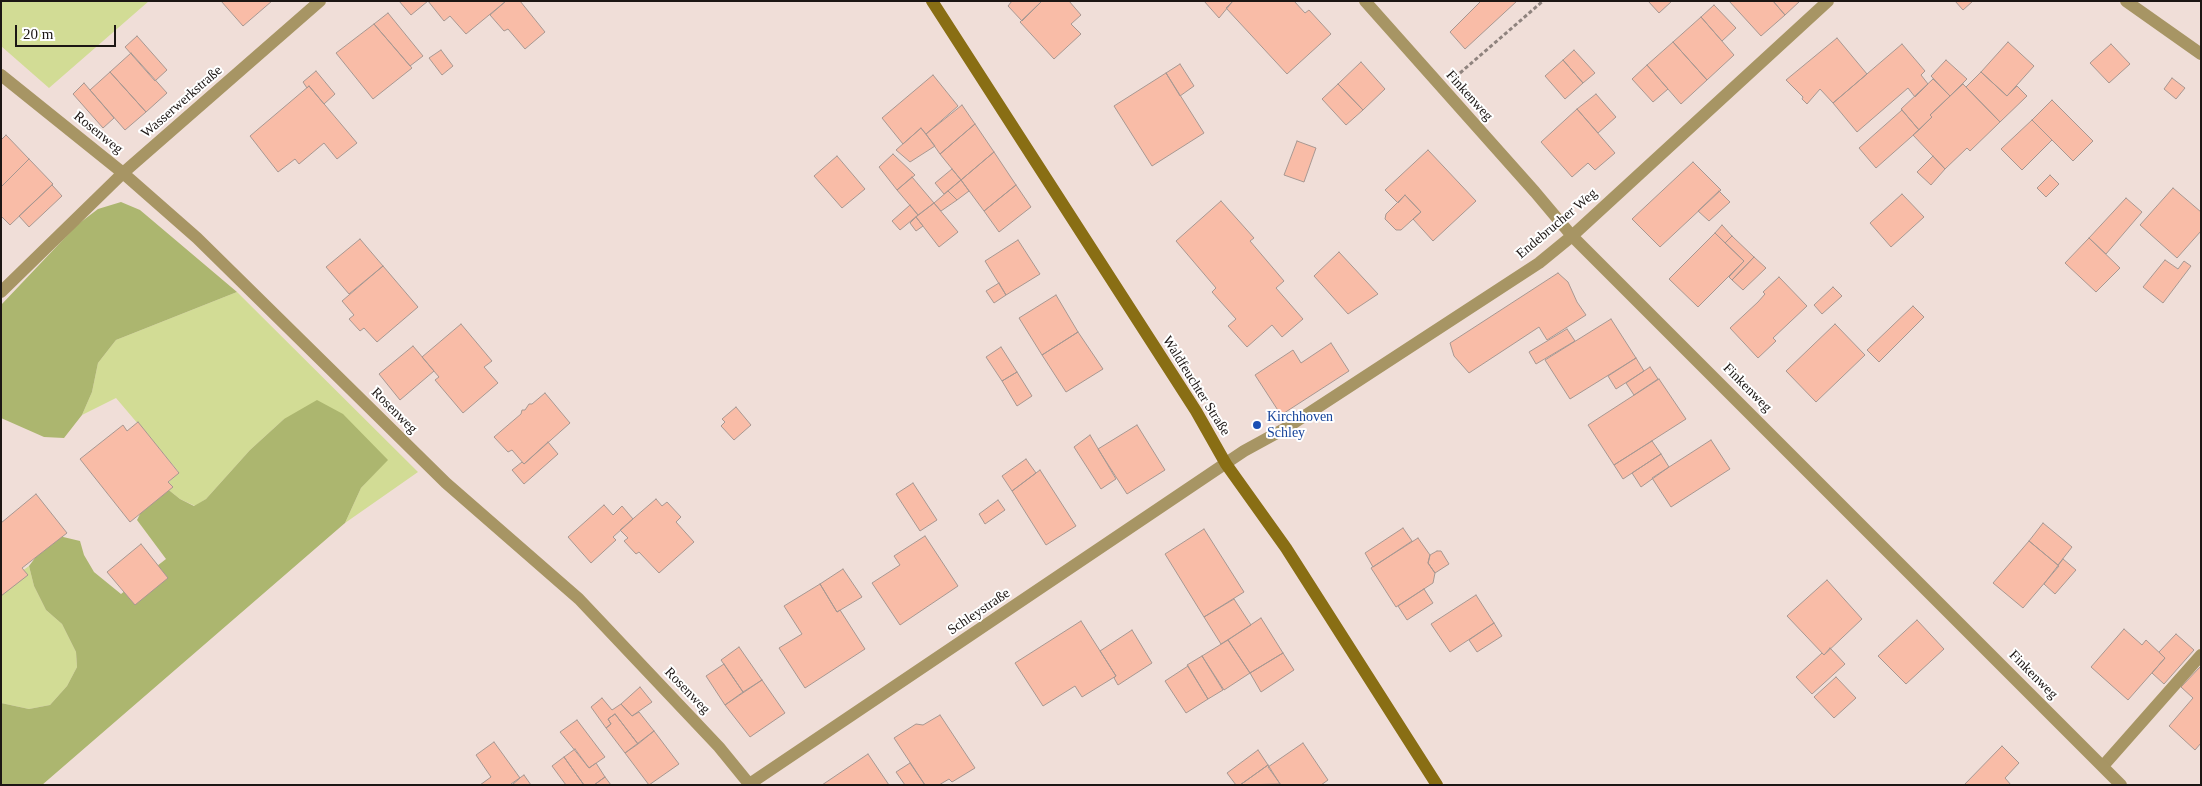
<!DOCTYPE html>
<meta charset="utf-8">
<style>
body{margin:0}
#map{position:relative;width:2202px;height:786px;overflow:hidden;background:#f0ded8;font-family:"Times New Roman",serif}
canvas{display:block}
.frame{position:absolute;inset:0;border:2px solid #1c1614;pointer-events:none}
.scale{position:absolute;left:15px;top:25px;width:101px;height:22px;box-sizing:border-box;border:2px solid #1c1614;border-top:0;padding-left:6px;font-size:15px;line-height:18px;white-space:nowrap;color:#1c1614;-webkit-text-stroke:4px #fff;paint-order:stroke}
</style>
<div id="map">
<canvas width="2202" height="786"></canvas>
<div class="frame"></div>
<div class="scale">20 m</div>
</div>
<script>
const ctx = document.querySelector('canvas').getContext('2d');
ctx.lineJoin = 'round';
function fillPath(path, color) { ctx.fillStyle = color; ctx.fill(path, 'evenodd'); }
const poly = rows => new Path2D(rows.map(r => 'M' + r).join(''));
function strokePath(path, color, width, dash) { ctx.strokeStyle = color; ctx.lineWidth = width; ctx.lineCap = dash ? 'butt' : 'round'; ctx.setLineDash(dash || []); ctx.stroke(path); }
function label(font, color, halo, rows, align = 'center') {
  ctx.font = font + ' "Times New Roman",serif'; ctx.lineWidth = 4; ctx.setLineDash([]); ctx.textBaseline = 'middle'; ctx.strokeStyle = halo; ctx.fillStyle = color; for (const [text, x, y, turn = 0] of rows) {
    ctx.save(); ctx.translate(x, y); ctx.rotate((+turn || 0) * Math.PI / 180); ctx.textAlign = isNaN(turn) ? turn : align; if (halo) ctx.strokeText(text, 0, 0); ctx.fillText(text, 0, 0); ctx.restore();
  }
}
const green = poly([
 [1,1,149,1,49,88,1,46],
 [237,292,418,472,345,523,361,488,387,460,284,419,250,450,206,499,195,506,180,499,165,487,178,471,116,398,82,415,92,392,98,363,116,340],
 [29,566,34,586,46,610,62,624,76,652,77,667,67,686,50,705,29,709,1,703,1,586]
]);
const forest = poly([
 [121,202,140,210,237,292,116,340,98,363,92,392,82,415,64,438,44,437,1,418,1,305,77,225,98,209],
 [317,400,343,414,388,460,361,488,345,523,42,785,1,785,1,703,29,709,50,705,67,686,77,667,76,652,62,624,46,610,34,586,29,566,41,550,59,536,80,541,84,555,94,572,121,594,166,559,137,520,144,506,165,487,180,499,194,506,206,499,250,450,284,419]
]);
const building = poly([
 [221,1,272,1,243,26,221,1],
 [399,1,428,1,411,15,399,1],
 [428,1,506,1,466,34,450,16,444,21,428,1],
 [506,1,520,1,545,32,525,49,508,29,504,31,490,15,506,1],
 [1012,1,1042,1,1022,21,1008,6,1012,1],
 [1042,1,1069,1,1081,15,1071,24,1081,34,1054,59,1020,22,1042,1],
 [1204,1,1233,1,1219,18,1204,1],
 [1233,1,1294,1,1305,13,1309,10,1331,34,1287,74,1226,8,1233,1],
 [1481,1,1517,1,1465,49,1450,32,1481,1],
 [1648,1,1672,1,1659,13,1648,1],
 [1729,1,1773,1,1785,15,1761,36,1729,1],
 [1773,1,1800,1,1785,15,1773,1],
 [1955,1,1973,1,1963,10,1955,1],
 [1714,5,1736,28,1722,41,1701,17,1714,5],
 [388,13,423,56,410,66,374,24,388,13],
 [1701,17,1734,55,1707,80,1673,42,1701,17],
 [374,24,412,68,373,99,336,53,374,24],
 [137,36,167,70,155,81,125,47,137,36],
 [1837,38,1867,74,1833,103,1820,89,1807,104,1802,99,1803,97,1786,80,1837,38],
 [1673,42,1707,80,1681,104,1647,65,1673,42],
 [2008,42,2034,66,2007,96,1981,72,2008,42],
 [1902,44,1925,71,1921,75,1928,84,1915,97,1908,88,1857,132,1833,103,1902,44],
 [2111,44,2130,64,2109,83,2090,63,2111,44],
 [441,50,453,66,442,75,429,58,441,50],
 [1574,50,1595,73,1583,83,1563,60,1574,50],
 [131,53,167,93,146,112,110,72,131,53],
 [1563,60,1583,83,1565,99,1545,76,1563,60],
 [1946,60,1967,79,1950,96,1931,76,1946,60],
 [1361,62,1385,89,1363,110,1338,84,1361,62],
 [1180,64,1194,86,1180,96,1166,73,1180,64],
 [1647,65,1668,89,1653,102,1632,79,1647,65],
 [316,71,335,94,324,104,309,86,307,88,303,82,316,71],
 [110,72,146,112,125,130,90,90,110,72],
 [1981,72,2007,96,2017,86,2027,96,2000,122,1966,87,1981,72],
 [1166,73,1204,133,1152,166,1114,106,1166,73],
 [933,75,958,106,926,134,921,128,903,144,882,118,933,75],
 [2172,78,2185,88,2176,99,2164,89,2172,78],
 [1933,79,1950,96,1930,115,1932,117,1919,130,1901,109,1933,79],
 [84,83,114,118,103,128,73,94,84,83],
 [1338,84,1363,110,1346,125,1322,99,1338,84],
 [1963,84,2000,122,1970,151,1967,148,1945,169,1913,135,1932,117,1930,115,1963,84],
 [309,86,357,143,337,159,324,143,299,164,295,159,278,172,250,136,309,86],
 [1596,94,1616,117,1598,133,1577,109,1596,94],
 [2052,100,2093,141,2073,161,2032,120,2052,100],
 [962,105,975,124,940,154,926,134,962,105],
 [1577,109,1615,153,1595,170,1588,163,1572,177,1541,142,1577,109],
 [1902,110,1919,130,1876,168,1859,148,1902,110],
 [2032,120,2052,140,2022,170,2001,149,2032,120],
 [975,124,994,152,961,180,940,154,975,124],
 [921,128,935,146,910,162,896,150,921,128],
 [6,135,29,159,1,187,1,140,6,135],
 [1297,141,1316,148,1304,182,1284,175,1297,141],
 [1428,150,1476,201,1433,241,1413,219,1421,212,1405,195,1398,203,1385,190,1428,150],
 [994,152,1016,185,984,211,961,180,994,152],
 [893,154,915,175,897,190,879,167,893,154],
 [837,156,865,189,842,208,814,176,837,156],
 [1933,156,1945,169,1931,185,1917,172,1933,156],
 [29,159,53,184,10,225,1,216,1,187,29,159],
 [1693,162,1721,190,1660,247,1632,219,1693,162],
 [952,169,961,180,944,194,935,183,952,169],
 [2050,175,2059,184,2046,197,2037,188,2050,175],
 [912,177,934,203,918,215,897,190,912,177],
 [961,180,969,191,957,200,948,191,961,180],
 [52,185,62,196,29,227,19,216,52,185],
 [1016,185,1031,207,999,232,984,211,1016,185],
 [2173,188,2201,212,2201,231,2177,258,2140,225,2173,188],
 [948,191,957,200,941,211,934,203,948,191],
 [1719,191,1730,202,1709,221,1698,211,1719,191],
 [1902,194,1924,217,1891,247,1870,223,1902,194],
 [1405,195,1421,212,1401,230,1396,230,1385,219,1386,214,1405,195],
 [2126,198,2142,212,2106,254,2089,238,2126,198],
 [1221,201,1254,238,1250,241,1284,281,1276,288,1303,319,1282,337,1272,325,1247,347,1228,326,1236,319,1212,292,1216,288,1176,241,1221,201],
 [934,203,958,232,939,247,916,217,934,203],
 [910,205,918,215,900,230,892,221,910,205],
 [916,217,923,226,916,231,910,223,916,217],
 [1722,225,1732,236,1725,243,1715,233,1722,225],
 [1715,233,1744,261,1698,307,1669,279,1715,233],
 [1732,236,1754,257,1732,280,1729,277,1744,261,1725,243,1732,236],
 [2089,238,2120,268,2096,292,2065,263,2089,238],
 [360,239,383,266,349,294,326,267,360,239],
 [1018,240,1040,274,1006,295,985,261,1018,240],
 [1339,252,1378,294,1348,314,1314,276,1339,252],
 [1754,257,1766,268,1743,290,1732,280,1754,257],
 [2165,260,2178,269,2184,261,2191,266,2163,303,2143,287,2165,260],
 [383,266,418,307,377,342,364,328,360,331,349,319,354,315,342,301,383,266],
 [1558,273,1568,282,1577,302,1586,315,1547,340,1539,327,1469,373,1454,356,1450,343,1558,273],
 [1779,277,1807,306,1773,338,1776,341,1758,358,1730,328,1758,302,1765,294,1763,292,1779,277],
 [999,283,1006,295,994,303,986,291,999,283],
 [1833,287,1842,296,1822,314,1814,305,1833,287],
 [1056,295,1078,332,1042,355,1019,318,1056,295],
 [1913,306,1924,317,1879,362,1867,350,1913,306],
 [1611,319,1636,358,1570,399,1545,360,1611,319],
 [461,324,492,361,484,367,498,383,463,413,435,380,439,377,422,357,461,324],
 [1835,324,1865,355,1816,402,1786,371,1835,324],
 [1567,329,1575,341,1536,364,1529,352,1567,329],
 [1078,332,1103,369,1066,392,1042,355,1078,332],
 [1331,343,1349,371,1281,415,1255,375,1293,350,1301,363,1331,343],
 [413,346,434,371,400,400,379,374,413,346],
 [1001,347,1017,372,1002,381,986,357,1001,347],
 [1636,358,1644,371,1616,389,1608,376,1636,358],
 [1650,367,1658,379,1634,395,1626,383,1650,367],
 [1017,372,1032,396,1017,406,1002,381,1017,372],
 [1659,379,1686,419,1614,465,1588,425,1659,379],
 [545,393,570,423,524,464,512,450,508,452,494,437,521,414,522,410,525,410,529,404,532,404,545,393],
 [736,407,751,425,734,440,721,426,725,422,722,419,736,407],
 [138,422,179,473,168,482,173,487,130,522,80,459,123,425,127,431,138,422],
 [1137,425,1165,470,1127,494,1098,449,1137,425],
 [1090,435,1116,479,1101,489,1074,447,1090,435],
 [1711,440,1730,469,1671,507,1652,478,1711,440],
 [1652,441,1661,454,1623,479,1614,465,1652,441],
 [548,442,558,454,524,484,512,470,522,462,524,464,548,442],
 [1661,454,1669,467,1641,487,1632,473,1661,454],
 [1026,459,1036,473,1012,491,1002,476,1026,459],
 [1040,470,1076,526,1046,545,1012,491,1040,470],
 [913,483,937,520,920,531,896,494,913,483],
 [36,494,67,533,22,568,28,575,1,596,1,523,36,494],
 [656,499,662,506,667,502,681,517,676,522,694,542,659,573,639,552,636,554,624,541,628,538,620,530,656,499],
 [998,500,1005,510,985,524,979,514,998,500],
 [604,505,613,515,622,506,633,519,613,537,616,540,591,563,568,537,604,505],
 [2043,523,2072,547,2058,565,2029,541,2043,523],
 [1403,528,1412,541,1373,567,1365,553,1403,528],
 [1204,529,1244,592,1204,617,1165,554,1204,529],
 [925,536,958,586,900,625,872,583,900,565,894,556,925,536],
 [1418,538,1430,555,1428,563,1435,573,1433,583,1396,607,1371,568,1418,538],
 [2029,541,2059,566,2023,608,1993,583,2029,541],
 [141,544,168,578,135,605,107,572,141,544],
 [1437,551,1441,551,1449,564,1435,573,1428,563,1430,555,1437,551],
 [2063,559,2076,570,2055,594,2044,584,2063,559],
 [843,569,862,597,837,612,820,584,843,569],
 [1827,580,1862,619,1824,655,1787,616,1827,580],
 [820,584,837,612,840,610,865,649,805,688,779,648,802,634,784,606,820,584],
 [1424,589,1433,603,1407,620,1398,606,1424,589],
 [1476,595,1494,623,1450,652,1431,624,1476,595],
 [1234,599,1251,625,1221,644,1204,617,1234,599],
 [1261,618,1283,653,1250,673,1228,640,1261,618],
 [1917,620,1944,649,1906,684,1878,656,1917,620],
 [1081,621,1116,676,1082,697,1075,686,1043,706,1015,663,1081,621],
 [1494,623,1502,636,1477,652,1469,640,1494,623],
 [2124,629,2142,645,2146,640,2165,658,2128,700,2091,667,2124,629],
 [1132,630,1152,663,1118,685,1114,678,1116,676,1100,651,1132,630],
 [2176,634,2194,650,2164,684,2152,673,2165,658,2159,652,2176,634],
 [1228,640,1250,673,1224,690,1202,656,1228,640],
 [739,647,762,680,743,692,721,660,739,647],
 [1830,648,1845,664,1812,694,1796,677,1822,653,1824,655,1830,648],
 [1283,653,1294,670,1261,692,1250,673,1283,653],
 [1202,656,1223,690,1208,699,1187,665,1202,656],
 [724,664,743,692,725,705,706,676,724,664],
 [1188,666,1208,699,1186,713,1165,681,1188,666],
 [2201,666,2201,743,2195,750,2169,726,2193,698,2181,687,2201,666],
 [1836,677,1856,698,1834,718,1814,697,1836,677],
 [762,680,785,713,750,737,725,705,762,680],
 [640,687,652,702,632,716,621,704,640,687],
 [602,698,612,710,621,704,632,716,639,712,654,731,638,744,615,714,608,719,611,724,606,728,591,707,602,698],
 [615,714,638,744,625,753,606,728,611,724,608,719,615,714],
 [940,715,975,768,952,782,949,779,939,785,925,785,894,738,916,724,923,725,940,715],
 [577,720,605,757,589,768,560,732,577,720],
 [654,731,679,764,649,785,625,753,654,731],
 [494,742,520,778,512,785,480,785,491,777,476,755,494,742],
 [1303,743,1328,780,1321,785,1281,785,1268,767,1303,743],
 [2002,746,2019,763,2005,778,2011,785,1964,785,2002,746],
 [575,749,589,768,596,763,605,777,594,785,584,785,564,757,575,749],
 [1258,750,1268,765,1240,785,1236,785,1227,773,1258,750],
 [868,754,889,785,822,785,868,754],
 [564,757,584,785,566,785,552,766,564,757],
 [910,763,925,785,905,785,896,772,910,763],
 [1268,765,1280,784,1240,785,1268,765],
 [524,775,531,785,512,785,511,784,524,775],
 [605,777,611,785,594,785,605,777]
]);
const path = poly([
 [1460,73,1543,1]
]);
const lane = poly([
 [2103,766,2201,655]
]);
const street = poly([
 [1365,1,1535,192,1572,236,2121,785],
 [2126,1,2201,54],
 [1,75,123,173,197,238,446,483,579,599,719,747,750,785],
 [1,292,123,173,320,1],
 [748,785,1244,451,1286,428,1539,263,1572,236,1828,1]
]);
const secondary = poly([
 [932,1,1196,411,1226,464,1286,548,1437,785]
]);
const markers = [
 [1257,425,5,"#1a4fb4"]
];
const streetNames = [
 ["Finkenweg",1469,96,48],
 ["Wasserwerkstraße",182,102,-41],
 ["Rosenweg",98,133,39],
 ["Endebrucher Weg",1557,224,-40],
 ["Waldfeuchter Straße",1196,386,58],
 ["Finkenweg",1747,388,45],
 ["Rosenweg",394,411,45],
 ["Schleystraße",979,612,-34],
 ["Finkenweg",2033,675,45],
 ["Rosenweg",687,691,46]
];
const transitNames = [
 ["Kirchhoven",1267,417],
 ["Schley",1267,433]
];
fillPath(green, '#d2dc95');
fillPath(forest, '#acb66f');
fillPath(building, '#f9bca7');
strokePath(building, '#a79791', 1);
strokePath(path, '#8f837e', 3, [4, 2.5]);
strokePath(lane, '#a79564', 12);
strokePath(street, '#a79564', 12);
strokePath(secondary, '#896e14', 12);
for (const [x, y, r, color] of markers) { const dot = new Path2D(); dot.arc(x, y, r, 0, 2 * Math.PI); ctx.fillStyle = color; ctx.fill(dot); strokePath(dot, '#fff', 2); }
label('14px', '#1c1614', '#fff', streetNames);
label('14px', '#164399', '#fff', transitNames, 'left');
</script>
